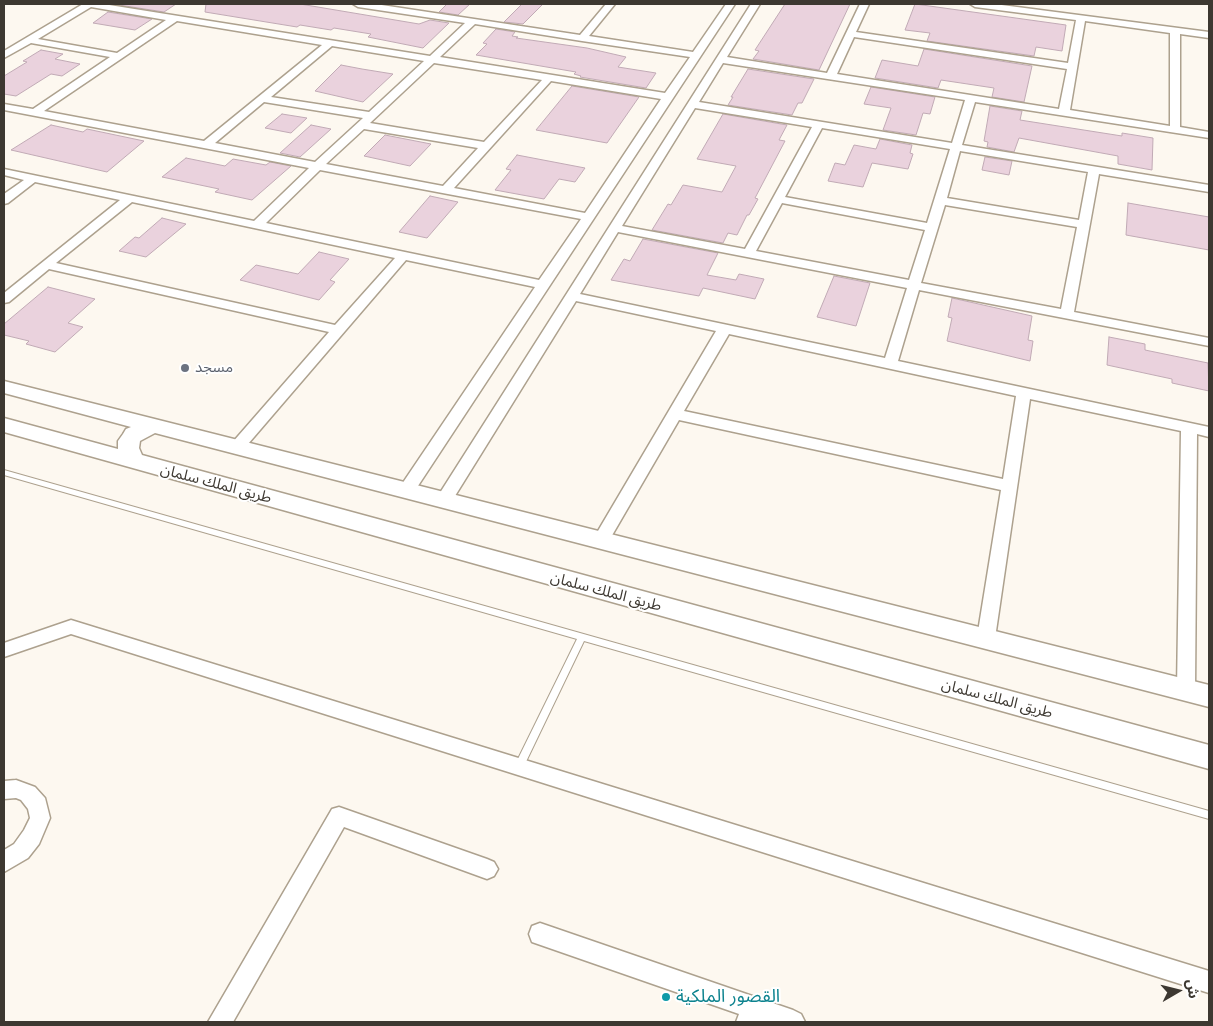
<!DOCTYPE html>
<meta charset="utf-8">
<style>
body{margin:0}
#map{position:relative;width:1213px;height:1026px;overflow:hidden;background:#fdf8f0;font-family:"Noto Sans","Noto Sans Arabic",sans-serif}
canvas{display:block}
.frame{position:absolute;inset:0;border:5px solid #3d3831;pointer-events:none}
.north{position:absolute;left:1153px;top:966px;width:50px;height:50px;-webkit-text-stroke:4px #fff;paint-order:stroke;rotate:82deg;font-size:14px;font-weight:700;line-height:20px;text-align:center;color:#3d3831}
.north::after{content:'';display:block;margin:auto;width:18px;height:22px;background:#3d3831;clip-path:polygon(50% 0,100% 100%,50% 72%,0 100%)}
</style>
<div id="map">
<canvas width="1213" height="1026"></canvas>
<div class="frame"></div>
<div class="north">ش</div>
</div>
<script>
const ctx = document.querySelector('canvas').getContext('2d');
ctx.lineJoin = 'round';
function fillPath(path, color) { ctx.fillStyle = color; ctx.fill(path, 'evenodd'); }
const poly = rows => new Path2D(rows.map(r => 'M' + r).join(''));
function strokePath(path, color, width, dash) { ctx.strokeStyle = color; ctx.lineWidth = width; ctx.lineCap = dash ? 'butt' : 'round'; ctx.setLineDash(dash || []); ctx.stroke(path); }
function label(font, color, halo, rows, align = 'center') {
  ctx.font = font + ' "Noto Sans","Noto Sans Arabic",sans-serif'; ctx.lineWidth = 4; ctx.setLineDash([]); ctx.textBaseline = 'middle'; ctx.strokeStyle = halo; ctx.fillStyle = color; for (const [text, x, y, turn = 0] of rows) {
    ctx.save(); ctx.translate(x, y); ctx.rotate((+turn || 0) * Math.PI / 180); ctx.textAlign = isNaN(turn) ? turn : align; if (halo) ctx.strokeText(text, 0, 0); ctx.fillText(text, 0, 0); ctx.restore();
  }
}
const building = poly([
 [121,4,176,4,164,12,119,5,121,4],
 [206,4,300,4,419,24,430,20,449,23,423,48,368,37,371,34,334,28,331,30,300,25,297,27,205,12,206,4],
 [447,4,470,4,458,15,439,12,447,4],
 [522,4,543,4,523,24,504,22,522,4],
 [785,4,850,4,819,70,753,59,759,51,755,50,785,4],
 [915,4,1066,25,1062,51,1036,47,1034,56,927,41,930,33,905,30,915,4],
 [108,12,152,19,135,30,93,23,108,12],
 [496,29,515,32,512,36,518,37,516,38,587,48,626,57,618,67,656,73,646,88,580,77,581,76,574,74,576,72,476,55,487,44,483,43,496,29],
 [924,49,1032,66,1024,102,992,97,994,88,941,80,938,88,875,78,882,60,918,66,924,49],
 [41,50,63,54,55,59,80,64,62,76,51,74,16,96,4,94,4,76,27,62,23,61,41,50],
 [341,65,362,69,393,74,363,102,315,91,341,65],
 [748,69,814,79,802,103,798,103,792,115,728,105,733,97,731,97,748,69],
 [572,86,639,97,607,143,536,130,572,86],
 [871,87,935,97,930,114,923,113,916,135,883,130,891,108,864,104,871,87],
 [990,106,1022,111,1020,120,1122,136,1122,133,1153,138,1152,170,1118,164,1118,156,1019,138,1014,152,987,147,988,142,984,141,990,106],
 [282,114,307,118,291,133,265,128,282,114],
 [723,114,787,125,779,140,785,141,755,198,758,199,749,215,747,215,737,235,728,233,723,243,652,230,668,204,671,205,683,185,722,192,736,166,697,159,723,114],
 [51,125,83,132,87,129,144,141,107,172,11,150,51,125],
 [311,125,331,129,300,157,280,153,311,125],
 [385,135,431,144,410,166,364,156,385,135],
 [880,139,912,145,910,153,913,154,908,169,872,163,863,187,828,181,835,163,845,165,854,145,876,149,880,139],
 [517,155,585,168,575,182,559,179,544,199,495,190,511,170,506,169,517,155],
 [985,157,1012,161,1009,175,982,170,985,157],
 [186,158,225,166,233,159,266,165,270,162,291,166,252,200,215,192,219,189,162,177,186,158],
 [430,196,458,202,427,238,399,232,430,196],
 [1128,203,1209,217,1209,250,1126,235,1128,203],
 [162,218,186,224,146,257,119,251,135,237,139,238,162,218],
 [643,239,718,253,707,275,736,280,739,274,764,279,755,299,703,288,699,296,611,280,624,259,630,261,643,239],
 [319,252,349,259,330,280,335,282,319,300,240,280,256,265,298,274,319,252],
 [834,276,870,283,856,326,817,317,834,276],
 [48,287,95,299,68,323,83,327,55,352,26,344,29,341,4,335,4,324,48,287],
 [952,298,1032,316,1028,340,1033,341,1030,361,947,341,952,318,948,317,952,298],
 [1109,337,1145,344,1145,350,1208,363,1209,391,1172,383,1172,379,1107,365,1109,337]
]);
const lane = poly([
 [4,470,1209,811,1209,819,584,641,522,770,519,771,516,770,514,767,577,639,4,475,4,470]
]);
const street = poly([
 [83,4,103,4,430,56,465,23,358,7,353,4,375,4,580,35,606,4,615,4,589,36,693,52,726,4,735,4,412,495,406,497,400,495,398,491,400,487,535,287,406,260,242,451,237,452,232,451,229,447,232,443,329,332,49,269,9,302,4,303,4,293,120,200,35,182,8,203,4,204,4,194,24,180,4,175,4,169,254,221,309,168,4,110,4,104,33,109,110,57,31,43,4,58,4,51,83,4],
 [91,7,166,20,117,53,38,39,91,7],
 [177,21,322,45,204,141,44,111,177,21],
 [475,24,582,41,690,57,665,93,440,57,475,24],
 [332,46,424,61,369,112,271,97,332,46],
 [434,63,542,80,484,142,370,123,434,63],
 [551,81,661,99,585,213,454,188,551,81],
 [264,102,363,118,315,162,215,143,264,102],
 [364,129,478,148,443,186,326,164,364,129],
 [320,170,581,219,539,280,266,223,320,170],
 [132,202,395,258,335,325,56,263,132,202],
 [751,4,760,4,727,57,827,73,860,4,869,4,856,32,1068,63,1076,20,975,7,970,4,994,4,1209,32,1209,38,1180,34,1180,127,1209,132,1209,138,975,102,962,145,1209,185,1209,192,1099,174,1074,312,1209,338,1209,346,919,290,898,361,1209,427,1209,437,1197,434,1195,689,1193,695,1186,697,1179,695,1177,689,1181,431,1030,399,995,638,992,643,986,645,980,643,977,638,1001,490,679,420,607,544,601,546,595,544,593,540,595,536,716,331,576,301,450,504,444,506,438,504,436,500,438,496,751,4],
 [1085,21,1170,33,1170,126,1070,110,1085,21],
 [854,37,1067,69,1059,109,837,74,854,37],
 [723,63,965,100,952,143,699,102,723,63],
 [695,108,812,127,745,249,622,226,695,108],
 [822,128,950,149,927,223,785,197,822,128],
 [960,151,1088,172,1079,220,947,198,960,151],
 [782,203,925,230,909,280,756,251,782,203],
 [945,205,1077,227,1061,309,921,283,945,205],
 [618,232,907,288,885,358,580,294,618,232],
 [729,334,1016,396,1003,479,684,411,729,334],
 [71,620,1209,971,1209,993,71,634,4,657,4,643,71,620],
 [16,780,35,787,45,798,50,818,39,844,28,858,4,872,4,850,14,844,24,830,30,818,28,809,21,800,16,798,4,799,4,781,16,780],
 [339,807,487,859,494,862,498,869,494,876,487,879,344,827,233,1022,208,1022,332,809,339,807],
 [540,923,793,1010,801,1014,805,1022,736,1022,739,1014,532,942,529,934,532,926,540,923]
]);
const secondary = poly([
 [4,381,1209,685,1209,707,155,433,140,441,139,448,142,455,1209,745,1209,769,4,432,4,418,118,449,118,441,123,434,126,429,131,427,4,393,4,381]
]);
const markers = [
 [185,368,5,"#6b7280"],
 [666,997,5,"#0f9aa8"]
];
const worshipNames = [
 ["مسجد",195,368]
];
const streetNames = [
 ["طريق الملك سلمان",216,484,15],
 ["طريق الملك سلمان",606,592,15],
 ["طريق الملك سلمان",997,699,15]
];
const nearCulturenames = [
 ["القصور الملكية",676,997]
];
fillPath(building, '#ead2dd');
strokePath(building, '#c1aab5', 1);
strokePath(lane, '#ada18e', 2);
strokePath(street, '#ada18e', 3);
strokePath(secondary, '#ada18e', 3);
fillPath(lane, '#fff');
fillPath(street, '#fff');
fillPath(secondary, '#fff');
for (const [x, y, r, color] of markers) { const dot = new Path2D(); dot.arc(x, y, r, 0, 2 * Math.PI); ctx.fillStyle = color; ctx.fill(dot); strokePath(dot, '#fff', 2); }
label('15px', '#5b616d', '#fff', worshipNames, 'left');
label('15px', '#3d3831', '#fff', streetNames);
label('18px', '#0d838f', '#fff', nearCulturenames, 'left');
</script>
